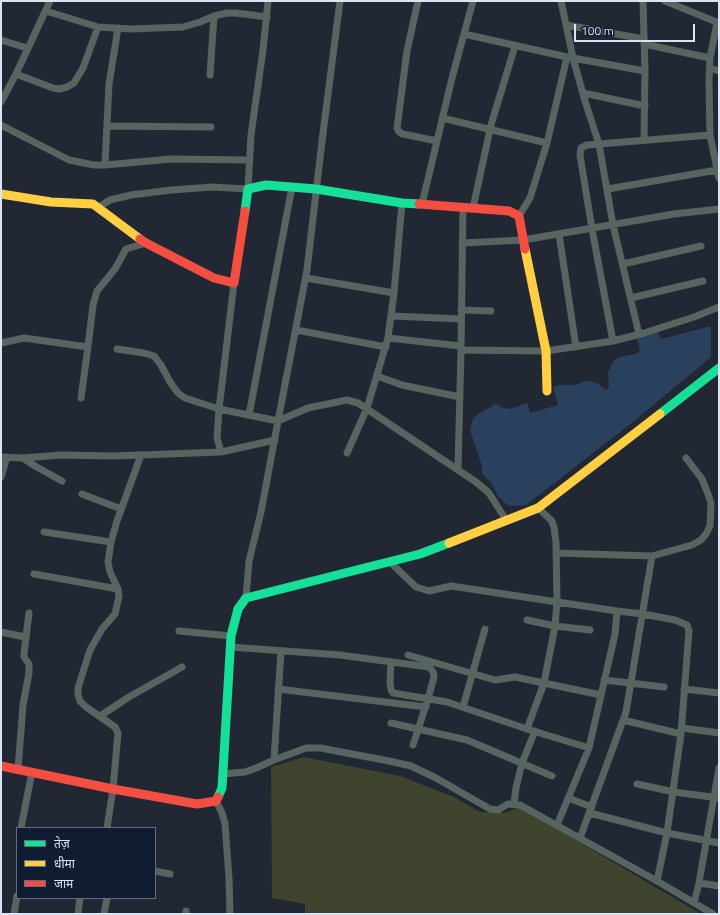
<!DOCTYPE html>
<meta charset="utf-8">
<style>
body{margin:0}
#map{position:relative;width:720px;height:915px;overflow:hidden;background:#212833;font-family:"Titillium Web","Noto Sans Devanagari",sans-serif}
canvas{display:block}
.frame{position:absolute;inset:0;border:2px solid #dbe4f2;pointer-events:none}
.legend{position:absolute;left:16px;top:827px;width:140px;height:72px;box-sizing:border-box;background:#0f1c31;border:1px solid #616c7e;margin:0;padding:5px 7px;list-style:none;font-size:12px;color:#dbe4f2}
.legend li{display:flex;align-items:center;gap:8px;height:20px}
.legend b{width:20px;border:1px solid #616c7e}
.scale{position:absolute;left:574px;top:24px;width:121px;height:18px;box-sizing:border-box;border:2px solid #dbe4f2;border-top:0;padding-left:5px;font-size:12px;line-height:14px;white-space:nowrap;color:#dbe4f2;-webkit-text-stroke:3px #0f1c31;paint-order:stroke}
</style>
<div id="map">
<canvas width="720" height="915"></canvas>
<div class="frame"></div>
<ul class="legend">
<li><b style="height:5px;background:#16e098"></b>तेज़</li>
<li><b style="height:5px;background:#ffcf43"></b>धीमा</li>
<li><b style="height:5px;background:#f24e42"></b>जाम</li>
</ul>
<div class="scale">100 m</div>
</div>
<script>
const ctx = document.querySelector('canvas').getContext('2d');
ctx.lineJoin = 'round';
function fillPath(path, color) { ctx.fillStyle = color; ctx.fill(path, 'evenodd'); }
const poly = rows => new Path2D(rows.map(r => 'M' + r).join(''));
function strokePath(path, color, width, dash) { ctx.strokeStyle = color; ctx.lineWidth = width; ctx.lineCap = dash ? 'butt' : 'round'; ctx.setLineDash(dash || []); ctx.stroke(path); }
const green = poly([
 [304,757,400,776,454,797,480,812,504,813,520,807,701,914,305,914,305,904,272,898,271,767]
]);
const water = poly([
 [711,326,711,357,628,426,526,505,509,506,499,498,491,483,482,473,482,466,470,430,473,419,478,414,496,404,501,407,510,409,527,403,530,413,558,405,553,387,559,385,576,385,584,381,590,381,597,383,606,390,609,387,608,372,614,361,619,357,636,354,640,351,637,338,658,331,661,339]
]);
const street = poly([
 [418,1,407,51,397,128,399,132,403,134,437,141],
 [561,1,573,58,585,101,599,144,613,225,639,334],
 [643,1,645,71,644,140],
 [665,1,719,23],
 [46,11,98,27,131,29,183,27,200,22,214,16,227,13,236,13,267,17],
 [717,23,710,58,709,80,710,135,719,178],
 [566,25,644,39],
 [464,34,567,57,645,71],
 [1,40,27,48],
 [644,44,710,58],
 [710,68,719,71],
 [16,74,53,88,59,89,67,87,74,83,83,68,98,27],
 [210,75,214,16],
 [583,93,645,106],
 [1,102,16,74,50,1],
 [442,118,547,143],
 [1,125,69,160,94,165,105,165,171,159,250,160],
 [107,126,211,127],
 [105,165,109,84,118,28],
 [608,189,717,170],
 [422,204,452,78,473,1],
 [99,207,110,200,131,195,172,190,212,187,248,189,251,135,263,50,268,1],
 [473,208,491,125,515,46],
 [519,216,530,198,547,143,567,57],
 [559,234,576,347],
 [462,243,523,240,674,214,719,209],
 [623,264,701,246],
 [306,278,394,293],
 [631,298,703,281],
 [461,310,491,311],
 [392,316,461,319],
 [296,330,386,347],
 [388,338,461,346],
 [613,341,592,229,580,155,581,148,587,145,710,135],
 [1,343,24,338,88,347,93,305,97,291,115,269,126,249,146,243],
 [117,349,144,353,154,356,161,365,170,382,178,393,185,398,219,409,278,421,307,270,322,141,340,1],
 [461,350,546,351,613,341,644,333,694,317,719,307],
 [377,376,402,385,460,397],
 [81,398,88,347],
 [249,415,292,187],
 [221,452,217,438,219,409,234,283],
 [347,453,367,408,388,338,394,293,402,203],
 [1,457,23,458,61,455,114,456,221,452,275,440],
 [23,458,35,466,62,481],
 [458,468,461,350,463,207],
 [1,477,7,457],
 [82,494,121,509],
 [44,532,111,542],
 [556,553,652,556,692,545,701,540,706,534,710,526,711,503,708,494,702,479,686,458],
 [390,562,416,587,429,591,451,586,617,611,643,614,675,620,687,625,689,631,681,734,667,833,657,881],
 [34,574,118,589],
 [246,598,249,561,261,512,278,421,308,408,347,400,358,403,476,482,489,493,506,520],
 [527,620,555,626,590,630],
 [179,631,231,636],
 [1,632,25,637],
 [230,647,340,655,429,667,433,672,434,677,428,699,413,745],
 [408,655,495,680,515,677,601,695],
 [391,662,390,682,391,690,393,693,447,702,527,729,589,748],
 [604,680,664,687],
 [278,689,426,707],
 [684,689,719,693],
 [463,707,485,629],
 [100,716,129,697,182,667],
 [623,720,681,734],
 [391,723,467,740,552,776],
 [682,728,719,733],
 [527,729,544,683,555,626,557,601,556,543,554,527,551,520,538,508],
 [274,760,281,651],
 [18,769,23,705,29,673,29,664,24,657,24,653,29,613],
 [223,774,245,772,256,768,274,760,306,748,321,748,336,751,389,761,411,766,436,778,490,809,498,810,508,804,520,805,657,881,713,914],
 [637,784,674,792,719,798],
 [568,798,592,807],
 [216,801,222,813,225,824,229,878,230,914],
 [514,804,516,788,522,763,535,731],
 [590,813,667,833,719,843],
 [557,825,589,748,615,634,617,611],
 [21,828,32,772],
 [107,828,113,789,118,733,115,727,86,707,80,701,78,694,78,688,90,650,102,629,115,614,119,596,118,589,110,572,108,562,111,542,117,521,141,455],
 [580,838,626,712,652,556],
 [155,871,170,874],
 [699,883,719,886],
 [694,903,699,883,719,768],
 [14,914,17,896],
 [78,914,80,898],
 [104,914,107,898],
 [186,914,186,911]
]);
const fast = poly([
 [245,211,248,189,266,185,316,189,402,203,419,204],
 [660,414,719,368],
 [218,797,222,788,231,636,238,609,246,598,420,554,449,543]
]);
const slow = poly([
 [1,194,51,202,93,204,140,239],
 [525,249,546,351,547,391],
 [449,543,538,508,660,414]
]);
const jam = poly([
 [419,204,509,211,519,216,525,249],
 [140,239,146,243,214,278,234,283,245,211],
 [1,766,113,789,197,804,216,801,218,797]
]);
fillPath(green, '#3e442e');
fillPath(water, '#2a415e');
strokePath(street, '#586460', 7);
strokePath(fast, '#16e098', 9);
strokePath(slow, '#ffcf43', 9);
strokePath(jam, '#f24e42', 9);
</script>
